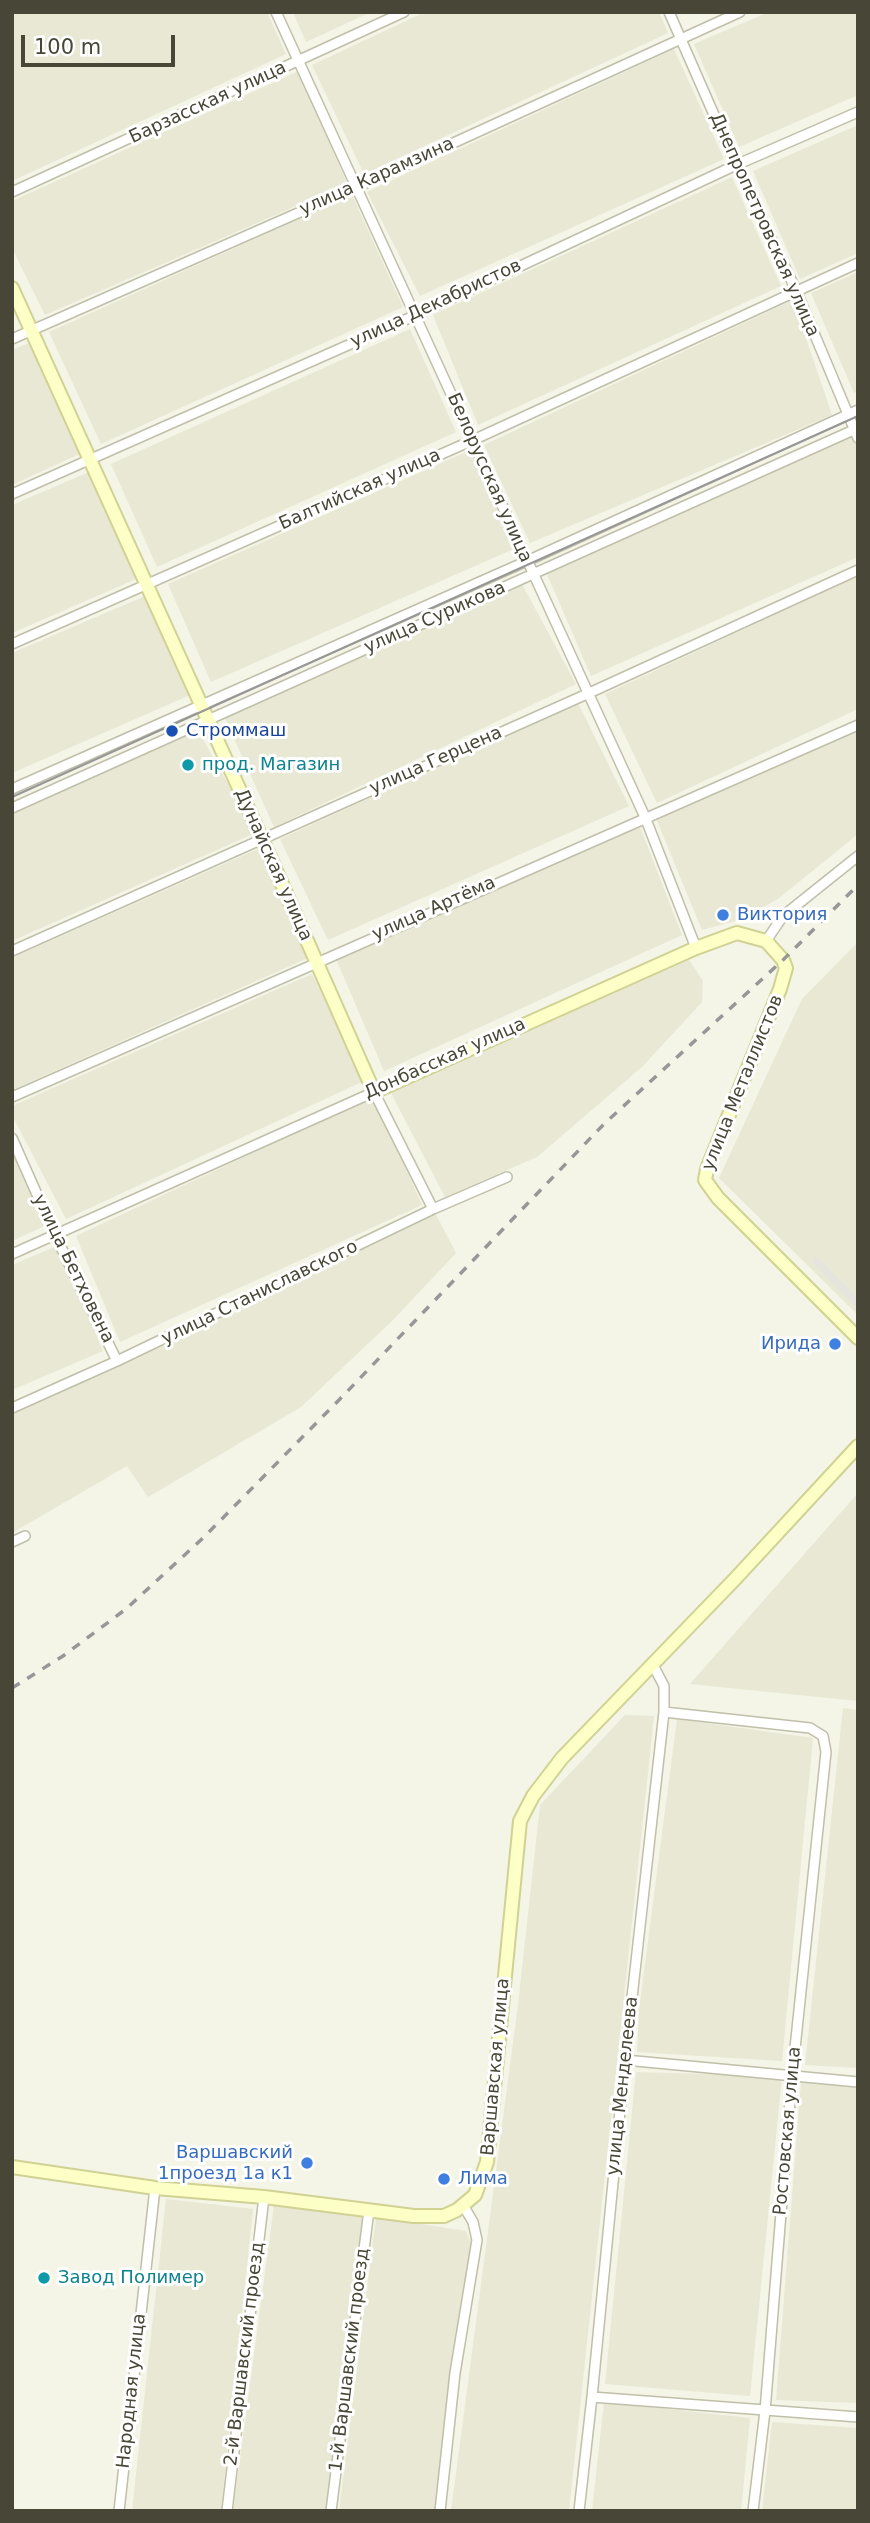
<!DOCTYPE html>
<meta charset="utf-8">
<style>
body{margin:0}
#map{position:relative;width:870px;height:2523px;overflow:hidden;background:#f4f4e7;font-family:"DejaVu Sans",sans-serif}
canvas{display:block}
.frame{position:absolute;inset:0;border:14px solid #484636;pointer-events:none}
.scale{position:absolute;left:21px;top:35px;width:154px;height:32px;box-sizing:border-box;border:4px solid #484636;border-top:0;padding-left:9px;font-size:21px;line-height:24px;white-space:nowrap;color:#484636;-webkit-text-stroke:5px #fff;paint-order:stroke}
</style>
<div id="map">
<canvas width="870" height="2523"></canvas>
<div class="frame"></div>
<div class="scale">100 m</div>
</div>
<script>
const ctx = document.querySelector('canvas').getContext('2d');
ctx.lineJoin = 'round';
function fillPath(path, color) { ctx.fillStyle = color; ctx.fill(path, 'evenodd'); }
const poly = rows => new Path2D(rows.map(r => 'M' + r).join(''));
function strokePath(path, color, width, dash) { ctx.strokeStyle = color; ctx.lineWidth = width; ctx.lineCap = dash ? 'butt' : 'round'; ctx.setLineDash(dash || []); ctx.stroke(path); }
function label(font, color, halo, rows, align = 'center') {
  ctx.font = font + ' "DejaVu Sans",sans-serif'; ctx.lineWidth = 6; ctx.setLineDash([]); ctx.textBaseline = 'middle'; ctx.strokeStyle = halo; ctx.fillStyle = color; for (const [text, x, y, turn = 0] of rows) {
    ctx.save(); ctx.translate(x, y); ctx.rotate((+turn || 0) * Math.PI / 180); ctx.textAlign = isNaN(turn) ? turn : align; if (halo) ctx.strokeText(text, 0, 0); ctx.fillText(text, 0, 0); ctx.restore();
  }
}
const residential = poly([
 [12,12,267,12,286,54,12,181],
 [293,12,371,12,306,42],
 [425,12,659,12,668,33,364,174,312,65],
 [769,12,858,12,858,95,739,147,694,44],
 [674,49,724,159,420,296,367,192],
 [299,71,347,184,45,315,12,248,12,201],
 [858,125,858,253,800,279,753,171],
 [732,177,781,286,478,425,433,315],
 [352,195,403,307,101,444,49,332],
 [858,272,858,392,854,393,811,293],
 [793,300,832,415,530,543,484,445],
 [410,329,456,432,157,567,111,464],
 [34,341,86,451,12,485,12,350],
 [852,435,858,448,858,557,591,676,546,572],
 [473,449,516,548,211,682,168,584],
 [89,472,136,579,12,633,12,505],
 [858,576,858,709,657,803,605,694],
 [522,584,576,684,274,827,223,714],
 [145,596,190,695,12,773,12,653],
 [578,703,629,806,328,940,280,839],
 [858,726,858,834,779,898,746,918,702,930,655,816],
 [198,730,255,833,12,941,12,811],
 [640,827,682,935,384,1071,336,959],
 [260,848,310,957,12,1090,12,958],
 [858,942,858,1315,719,1178,802,999],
 [689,960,703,981,702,1002,643,1066,537,1157,445,1197,391,1093],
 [312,974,366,1080,66,1219,12,1115,12,1106],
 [374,1096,422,1205,120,1342,76,1236],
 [12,1148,49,1224,12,1241],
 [433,1209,456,1253,393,1320,301,1407,148,1497,127,1466,12,1533,12,1404],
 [59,1245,103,1351,12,1390,12,1265],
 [858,1493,858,1701,690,1684],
 [843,1708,858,1710,858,2068,805,2065],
 [625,1715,654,1716,569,2511,451,2511,518,2005,540,1805],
 [677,1719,813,1738,782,2061,637,2052,639,2010],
 [636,2072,782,2076,750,2396,605,2384],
 [801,2082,858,2087,858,2403,776,2400],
 [166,2199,253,2209,221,2511,132,2511],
 [274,2205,364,2215,327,2511,233,2511],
 [376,2217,466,2231,473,2248,435,2511,339,2511],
 [604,2402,750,2418,741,2511,592,2511],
 [772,2422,858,2428,858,2511,762,2511]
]);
const parking = poly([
 [817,1257,858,1299,858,1308,812,1261]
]);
const street = poly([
 [276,12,645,817,696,948],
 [669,12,736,165,796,290,858,438],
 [12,192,404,12],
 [12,339,357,187,740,12],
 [12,494,416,315,736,165,858,112],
 [12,644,471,441,858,263],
 [12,789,527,561,858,410],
 [12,808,858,428],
 [766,941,783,916,858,856],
 [12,951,587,694,858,570],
 [12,1097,858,725],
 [12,1138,55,1235,117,1361],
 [12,1254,374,1092,433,1209],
 [12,1408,117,1361,433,1209,507,1177],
 [12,1542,25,1536],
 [664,1712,810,1728,823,1736,826,1752,792,2077,765,2411,753,2511],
 [625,2060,858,2082],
 [592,2397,858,2417],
 [119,2511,155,2188],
 [227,2511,264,2197],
 [331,2511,369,2210],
 [440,2511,455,2373,477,2240,473,2222,463,2205],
 [579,2511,592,2397,625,2060,664,1712,664,1686,653,1665]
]);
const secondary = poly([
 [12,288,262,839,374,1092,696,948,737,933,766,941,783,960,786,968,780,989,707,1169,705,1180,718,1198,858,1338],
 [12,2167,155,2188,264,2197,414,2216,444,2216,457,2210,475,2195,487,2162,520,1821,533,1796,562,1758,735,1579,858,1446]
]);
const tram = poly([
 [12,797,858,416]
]);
const rail = poly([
 [12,1688,63,1656,126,1609,203,1538,339,1400,604,1124,783,960,858,885]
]);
const markers = [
 [172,731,7,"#1a4fb4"],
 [188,765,7,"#0f9aa8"],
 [723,915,7,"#3f7fe0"],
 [835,1344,7,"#3f7fe0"],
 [307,2163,7,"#3f7fe0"],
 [444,2179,7,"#3f7fe0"],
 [44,2278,7,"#0f9aa8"]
];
const streetNames = [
 ["Барзасская улица",208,103,-25],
 ["улица Карамзина",377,177,-24],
 ["Днепропетровская улица",764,225,66],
 ["улица Декабристов",436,304,-25],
 ["Белорусская улица",489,478,66],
 ["Балтийская улица",360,490,-24],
 ["улица Сурикова",435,618,-24],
 ["улица Герцена",436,761,-24],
 ["Дунайская улица",273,865,66],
 ["улица Артёма",434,909,-24],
 ["Донбасская улица",445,1059,-24],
 ["улица Металлистов",743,1083,-68],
 ["улица Бетховена",73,1269,64],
 ["улица Станиславского",260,1293,-26],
 ["Варшавская улица",496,2067,-85],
 ["улица Менделеева",623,2086,-84],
 ["Ростовская улица",788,2131,-85],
 ["2-й Варшавский проезд",245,2354,-83],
 ["1-й Варшавский проезд",350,2360,-83],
 ["Народная улица",132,2391,-84]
];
const transitNames = [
 ["Строммаш",186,731]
];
const cultureNames = [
 ["прод. Магазин",202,765],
 ["Завод Полимер",58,2278]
];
const shopNames = [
 ["Виктория",737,915],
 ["Ирида",821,1344,"right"],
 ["Варшавский",293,2153,"right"],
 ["1проезд 1а к1",293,2174,"right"],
 ["Лима",458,2179]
];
fillPath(residential, '#e8e8d5');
fillPath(parking, '#e5e4df');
strokePath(street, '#c0bfa9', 12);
strokePath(secondary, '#d0d293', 16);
strokePath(street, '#fff', 9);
strokePath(secondary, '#fcffc6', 12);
strokePath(tram, '#979797', 2);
strokePath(rail, '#979797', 3.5, [9, 9]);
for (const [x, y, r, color] of markers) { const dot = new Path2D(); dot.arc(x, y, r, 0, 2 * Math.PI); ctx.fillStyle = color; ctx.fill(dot); strokePath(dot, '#fff', 2.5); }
label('18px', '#484636', '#fff', streetNames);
label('18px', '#164399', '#fff', transitNames, 'left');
label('18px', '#0d838f', '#fff', cultureNames, 'left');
label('18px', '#366cbe', '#fff', shopNames, 'left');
</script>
